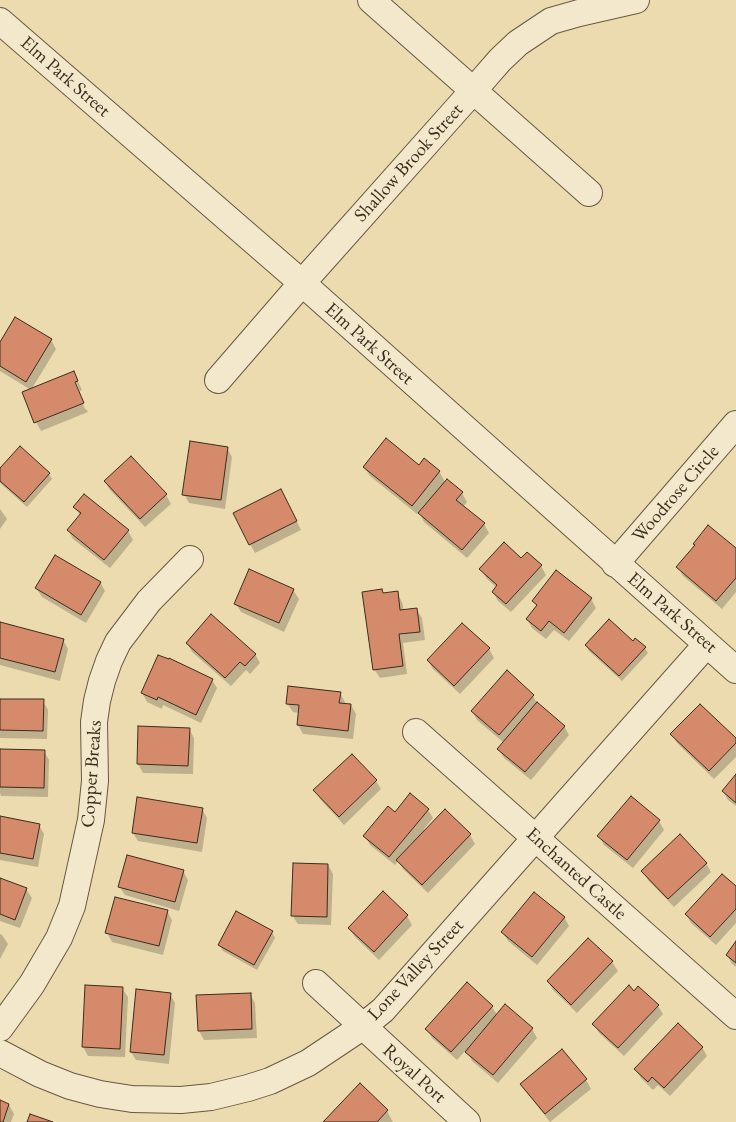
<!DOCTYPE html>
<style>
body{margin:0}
canvas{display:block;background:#eddbb0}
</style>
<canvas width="736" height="1122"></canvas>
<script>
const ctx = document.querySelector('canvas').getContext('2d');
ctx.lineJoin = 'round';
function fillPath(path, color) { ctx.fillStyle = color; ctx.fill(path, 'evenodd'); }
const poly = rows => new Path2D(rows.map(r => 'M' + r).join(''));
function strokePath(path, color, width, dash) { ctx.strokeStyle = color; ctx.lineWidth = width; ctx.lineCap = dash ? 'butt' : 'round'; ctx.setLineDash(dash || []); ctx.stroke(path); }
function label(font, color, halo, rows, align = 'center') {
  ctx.font = font + ' "EB Garamond",serif'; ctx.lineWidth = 4; ctx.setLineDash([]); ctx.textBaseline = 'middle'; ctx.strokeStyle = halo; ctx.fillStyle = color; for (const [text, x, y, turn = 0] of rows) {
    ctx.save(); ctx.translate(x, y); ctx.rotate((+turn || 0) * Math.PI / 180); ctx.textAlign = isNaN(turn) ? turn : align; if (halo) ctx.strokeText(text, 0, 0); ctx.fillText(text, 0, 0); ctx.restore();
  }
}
const shadow = poly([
 [51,340,56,349,31,390,74,373,82,390,80,391,76,382,74,382,85,409,86,409,88,412,41,431,36,422,31,390,0,371,0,344],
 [227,448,232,457,225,509,189,503,184,494],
 [419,466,439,471,445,482,462,493,467,502,463,507,484,524,489,533,467,558,424,522,419,512,417,514,370,476,364,467],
 [0,470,49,474,52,479,27,507,0,483],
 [105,481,166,495,171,504,145,527,110,490],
 [286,499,301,530,255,553,250,544],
 [75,507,128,531,133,540,110,568,73,539,68,530,80,516],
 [0,509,7,519,0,529],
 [736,550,736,592,722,609,683,576,678,567],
 [521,560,541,566,546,575,511,612,498,601,493,592,497,588,486,578,481,569],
 [100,582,105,591,86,623,42,597,36,588],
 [293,590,299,599,284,632,241,612,236,604],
 [397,593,402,602,404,611,416,609,422,618,425,640,403,643,407,674,380,678,374,669,384,594],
 [591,599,596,608,569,641,554,630,546,639,532,628,527,619,537,607,534,601],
 [0,623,63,640,68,649,60,681,0,665],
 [633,642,645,648,648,653,622,681,589,651,586,646],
 [187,643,255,654,260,663,250,674,246,670,231,686,192,652],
 [489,649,494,658,460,694,433,669,428,661],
 [212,680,217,688,201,723,163,705,162,709,147,702,142,693],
 [340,693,345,702,345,704,351,705,356,714,353,739,303,734,298,725,299,713,293,712,287,703],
 [533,696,538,705,564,726,569,735,531,780,504,758,499,750,504,743,477,720,472,711],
 [0,700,43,701,48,710,47,739,0,738],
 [189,729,194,738,193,774,143,773,138,764],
 [672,735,736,740,736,757,714,779,677,743],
 [0,750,44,751,49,760,48,797,1,796,0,793],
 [736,776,736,806,728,800,723,791],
 [376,781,381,789,344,825,320,799,315,790],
 [631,798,659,821,664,830,633,868,604,845,599,836],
 [202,809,207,818,202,852,138,841,133,833],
 [428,810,433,818,424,829,426,831,445,811,470,835,475,844,428,893,403,869,398,861,395,865,370,845,365,836,395,813],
 [0,818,39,825,44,834,38,867,0,860],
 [706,863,711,872,674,907,648,880,643,871],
 [328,865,333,874,331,925,298,924,292,915],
 [183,871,188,880,179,911,125,895,119,886],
 [0,879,26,889,32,898,20,928,0,921],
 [736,888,736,923,716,945,691,923,686,914],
 [383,893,407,916,412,925,379,960,355,937,349,928],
 [167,911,172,920,163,955,112,942,107,933],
 [564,917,569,926,537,965,508,941,503,933],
 [272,932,275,938,257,970,223,951,219,945],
 [0,934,2,935,8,944,0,959],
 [588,939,612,962,618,971,577,1013,553,990,548,982],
 [736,943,736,967,732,964,727,955],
 [467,984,492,1007,498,1016,532,1029,537,1038,498,1083,472,1061,466,1050,457,1060,432,1038,427,1029],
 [122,988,128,997,125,1057,88,1056,83,1047],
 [635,992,658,1006,663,1014,624,1056,599,1033,594,1024],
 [170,994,175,1003,169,1064,136,1060,131,1052],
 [250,994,255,1003,257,1038,204,1040,199,1031,198,996],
 [702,1047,707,1056,670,1096,658,1085,653,1090,641,1078,636,1070],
 [562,1051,586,1080,591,1089,550,1122,527,1093,521,1084],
 [0,1102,9,1105,14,1114,11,1122,0,1122],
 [387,1111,393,1122,325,1122]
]);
const building = poly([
 [15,317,52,339,26,382,0,366,0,342,15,317],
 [74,371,78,381,75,382,84,403,34,423,22,392,74,371],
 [386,438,419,465,424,458,440,471,412,506,363,467,386,438],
 [190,441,228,447,221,500,182,495,190,441],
 [20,446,50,473,24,502,0,481,0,468,20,446],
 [131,456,167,494,140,519,104,481,131,456],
 [447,479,463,492,456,500,485,523,462,550,418,513,447,479],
 [281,489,297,521,249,545,233,513,281,489],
 [84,494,129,530,104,560,67,530,81,513,73,507,84,494],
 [708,525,736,548,736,578,716,601,676,567,695,545,693,544,708,525],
 [504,542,521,558,527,552,542,565,506,604,492,592,497,585,479,569,504,542],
 [55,555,101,582,81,615,35,588,55,555],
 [249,569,294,589,279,623,234,604,249,569],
 [556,570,592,598,564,633,549,621,541,631,526,619,537,605,532,601,556,570],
 [382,589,383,593,398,591,400,610,417,608,420,632,399,634,403,666,373,670,362,592,382,589],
 [211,614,256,654,245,666,240,662,225,678,186,643,211,614],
 [609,619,633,641,635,638,646,647,619,676,585,645,609,619],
 [0,622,64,639,55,672,0,658,0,622],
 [462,623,490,648,454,686,427,660,462,623],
 [158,655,169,659,169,658,213,679,196,715,158,697,157,700,141,693,158,655],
 [507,670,534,695,499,735,471,711,507,670],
 [288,686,341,692,339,703,351,704,348,731,297,725,299,705,286,704,288,686],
 [0,699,44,699,43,731,0,730,0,699],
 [537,702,565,726,525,772,497,749,537,702],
 [700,704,736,738,736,743,709,771,670,734,700,704],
 [138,726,190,728,188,766,137,764,138,726],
 [0,749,45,750,44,788,0,787,0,749],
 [352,754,377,780,339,817,313,790,352,754],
 [736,774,736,803,722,791,736,774],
 [410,793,429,809,389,857,363,836,388,806,395,812,410,793],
 [631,796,660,820,627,860,597,836,631,796],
 [137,797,203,808,197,843,132,833,137,797],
 [445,809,471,834,422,885,396,860,445,809],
 [0,816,40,824,33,859,0,853,0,816],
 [680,834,707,863,668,899,641,871,680,834],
 [127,855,184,870,175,902,118,887,127,855],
 [293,863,328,864,327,917,291,916,293,863],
 [722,874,736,886,736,909,710,937,685,914,722,874],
 [0,878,27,888,15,920,0,914,0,878],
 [383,891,408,915,374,952,348,928,383,891],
 [534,892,565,917,532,957,501,932,534,892],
 [115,897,168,910,159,946,105,933,115,897],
 [236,911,273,931,254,965,218,945,236,911],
 [588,938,613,961,571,1005,547,981,588,938],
 [736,941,736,963,726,955,736,941],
 [467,982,493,1006,451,1052,425,1029,467,982],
 [85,985,123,987,120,1049,82,1047,85,985],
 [629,985,634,991,638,986,659,1005,618,1048,592,1024,629,985],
 [136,989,171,993,164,1055,130,1052,136,989],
 [251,993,252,1029,198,1031,196,995,251,993],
 [505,1004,533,1028,493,1075,465,1052,505,1004],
 [678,1023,703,1047,664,1088,652,1077,648,1082,634,1069,678,1023],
 [562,1049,587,1079,545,1114,520,1084,562,1049],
 [360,1083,388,1110,377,1122,323,1122,360,1083],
 [0,1100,9,1104,3,1122,0,1122,0,1100],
 [30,1114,53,1122,27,1122,30,1114]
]);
const minor = poly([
 [371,0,589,193],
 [0,21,302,283,736,670],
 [218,380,302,283,473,91,500,60,518,43,551,21,579,13,636,0],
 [615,564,736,424],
 [416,732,736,1016],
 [316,983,467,1122],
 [0,1028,32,984,59,938,72,906,91,820,95,781,94,722,97,701,102,681,109,661,118,642,149,601,190,559],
 [0,1053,40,1074,70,1086,100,1094,132,1099,181,1100,211,1097,248,1088,270,1081,308,1063,362,1027,383,1010,707,644]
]);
const streetNames = [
 ["Elm Park Street",65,77,41],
 ["Shallow Brook Street",409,163,-48],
 ["Elm Park Street",369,344,42],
 ["Woodrose Circle",676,494,-49],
 ["Elm Park Street",672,613,41],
 ["Copper Breaks",92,774,-86],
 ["Enchanted Castle",576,874,42],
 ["Lone Valley Street",416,970,-47],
 ["Royal Port",414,1074,42]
];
fillPath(shadow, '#0003');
fillPath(building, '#d48a6b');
strokePath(building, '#3b2d1c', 1);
strokePath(minor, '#685841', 28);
strokePath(minor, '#f3e8cc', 26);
label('19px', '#3b2d1c', '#f3e8cc', streetNames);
</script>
